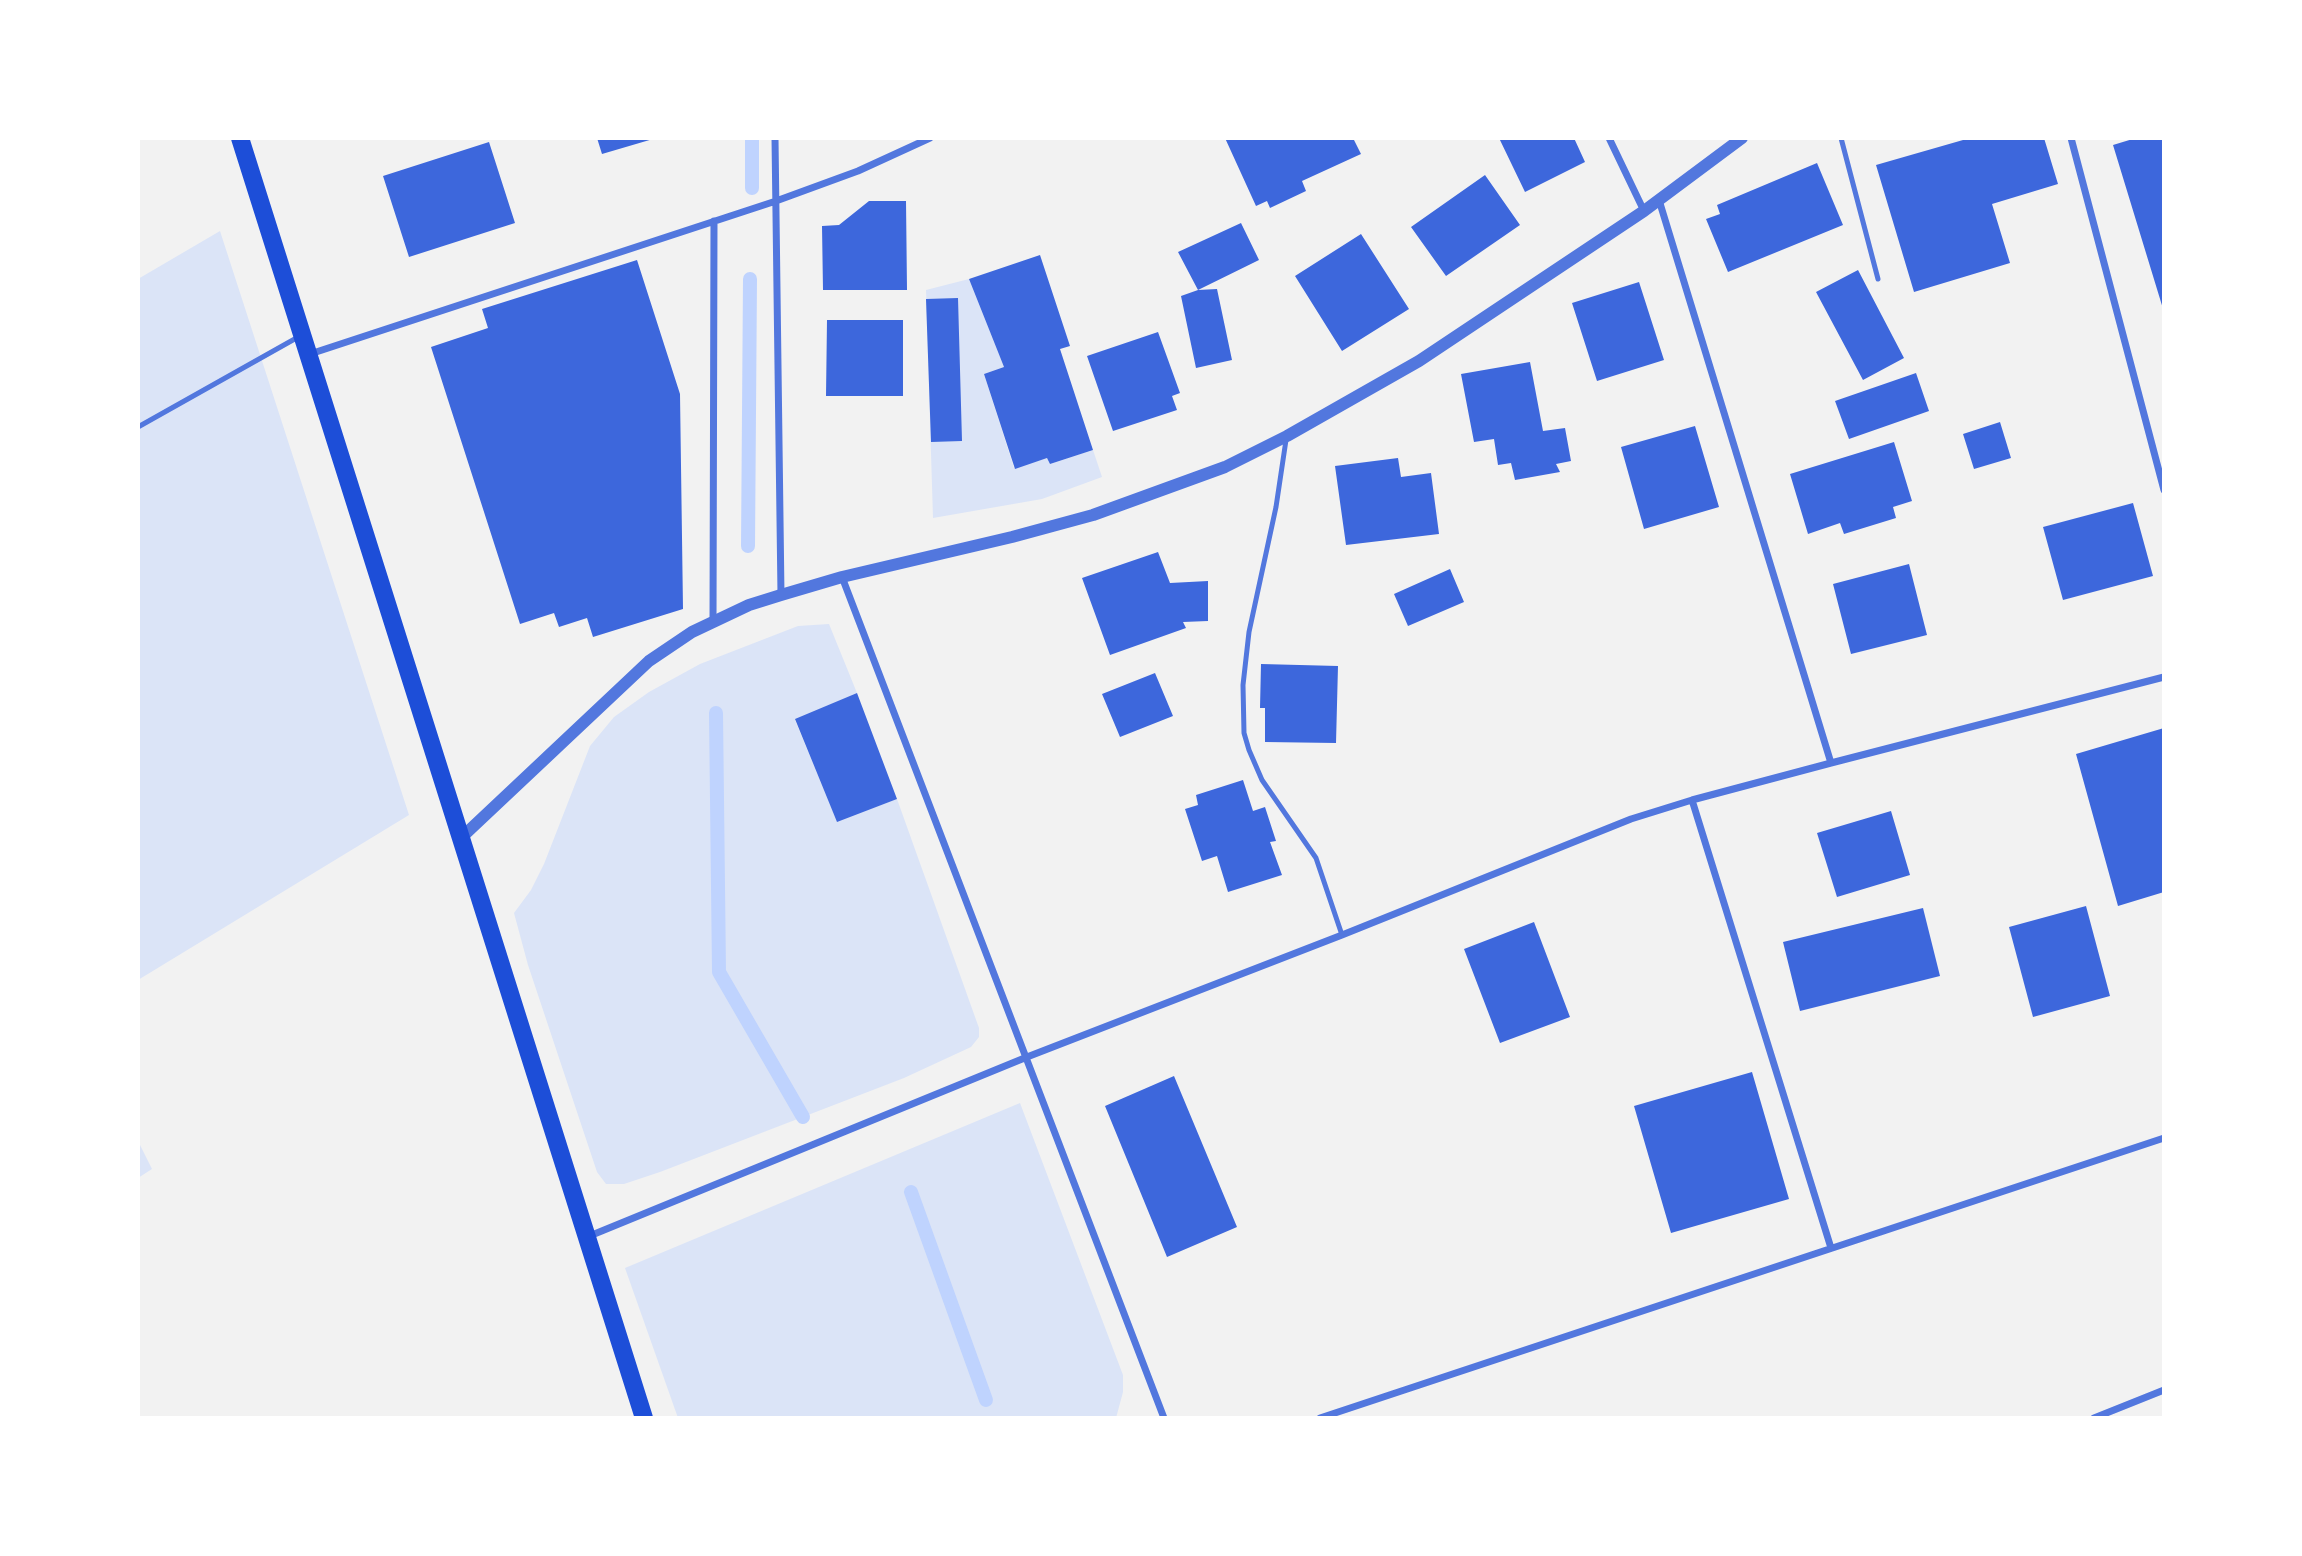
<!DOCTYPE html>
<style>
body{margin:0}
#map{position:relative;width:2302px;height:1556px;overflow:hidden;background:#f2f2f2;font-family:"Open Sans",sans-serif}
canvas{display:block}
.frame{position:absolute;inset:0;border:140px solid #fff;pointer-events:none}
</style>
<div id="map">
<canvas width="2302" height="1556"></canvas>
<div class="frame"></div>
</div>
<script>
const ctx = document.querySelector('canvas').getContext('2d');
ctx.lineJoin = 'round';
function fillPath(path, color) { ctx.fillStyle = color; ctx.fill(path, 'evenodd'); }
const poly = rows => new Path2D(rows.map(r => 'M' + r).join(''));
function strokePath(path, color, width, dash) { ctx.strokeStyle = color; ctx.lineWidth = width; ctx.lineCap = dash ? 'butt' : 'round'; ctx.setLineDash(dash || []); ctx.stroke(path); }
const green = poly([
 [220,231,409,815,138,980,138,279],
 [969,279,1004,367,984,374,1014,468,1047,458,1050,464,1093,450,1102,477,1042,499,933,518,926,290],
 [829,624,857,693,795,720,837,821,897,799,979,1028,979,1037,971,1047,904,1078,660,1172,624,1184,606,1184,597,1172,528,965,514,913,531,890,544,864,590,746,614,717,649,692,700,664,798,626],
 [1020,1103,1123,1375,1123,1392,1116,1418,678,1418,625,1268],
 [138,1141,152,1169,138,1178]
]);
const stream = poly([
 [752,188,752,138],
 [748,546,750,279],
 [716,713,719,972,803,1117],
 [911,1192,986,1400]
]);
const building = poly([
 [597,138,653,138,653,139,602,154],
 [1225,138,1353,138,1361,154,1302,181,1306,191,1270,208,1267,201,1256,206],
 [1499,138,1574,138,1585,162,1525,192],
 [1970,138,2044,138,2058,184,1992,204,2010,263,1914,292,1876,165],
 [2136,138,2164,138,2164,312,2113,145],
 [489,142,515,223,409,257,383,176],
 [1817,163,1843,225,1728,272,1706,219,1720,214,1717,205],
 [1485,175,1520,225,1446,276,1411,227],
 [869,201,906,201,907,290,823,290,822,226,839,225],
 [1241,223,1259,260,1198,290,1217,289,1232,360,1196,368,1181,296,1198,290,1178,252],
 [1361,234,1409,309,1342,351,1295,276],
 [1040,255,1070,346,1060,349,1093,450,1050,464,1047,458,1015,469,984,374,1004,367,969,279],
 [637,260,680,394,683,609,593,637,587,618,559,627,554,613,520,624,431,347,488,328,482,309],
 [1858,270,1904,358,1863,380,1816,292],
 [1639,282,1664,360,1597,381,1572,303],
 [958,298,962,441,931,442,926,299],
 [827,320,903,320,903,396,826,396],
 [1158,332,1180,393,1172,396,1177,410,1113,431,1087,356],
 [1530,362,1543,431,1565,428,1571,461,1556,464,1560,472,1515,480,1511,463,1498,465,1494,439,1474,442,1461,374],
 [1916,373,1929,411,1849,439,1835,401],
 [2000,422,2011,458,1974,469,1963,434],
 [1695,426,1719,507,1644,529,1621,447],
 [1894,442,1912,501,1893,507,1896,518,1844,534,1840,523,1808,534,1790,474],
 [1398,458,1401,477,1431,473,1439,534,1346,545,1335,466],
 [2133,503,2153,576,2063,600,2043,527],
 [1158,552,1170,583,1208,581,1208,621,1183,622,1186,628,1110,655,1082,578],
 [1909,564,1927,635,1851,654,1833,584],
 [1450,569,1464,602,1408,626,1394,594],
 [1261,664,1338,666,1336,743,1265,742,1265,708,1260,708],
 [1155,673,1173,716,1120,737,1102,694],
 [857,693,897,799,837,822,795,719],
 [2164,728,2164,892,2118,906,2076,754],
 [1243,780,1253,811,1265,807,1276,841,1270,842,1282,875,1228,892,1217,856,1202,861,1185,809,1198,805,1196,795],
 [1891,811,1910,875,1837,897,1817,833],
 [2086,906,2110,996,2033,1017,2009,927],
 [1923,908,1940,976,1800,1011,1783,942],
 [1534,922,1570,1017,1500,1043,1464,949],
 [1752,1072,1789,1199,1671,1233,1634,1106],
 [1174,1076,1237,1227,1167,1257,1105,1106]
]);
const service = poly([
 [1841,138,1878,279],
 [138,427,300,336],
 [1286,440,1276,507,1249,632,1243,685,1244,733,1249,750,1262,780,1316,858,1342,935]
]);
const minor = poly([
 [775,138,781,595],
 [1609,138,1644,211],
 [2071,138,2164,490],
 [1659,200,1831,763],
 [310,354,776,201,858,171,930,138],
 [842,577,1164,1418],
 [713,621,714,221],
 [1692,800,1831,1248],
 [587,1237,1027,1057,1342,935,1631,819,1692,800,1831,763,2164,677],
 [1320,1418,2164,1138],
 [2094,1418,2164,1390]
]);
const tertiary = poly([
 [461,838,649,661,692,632,749,605,781,595,842,577,1012,537,1093,515,1225,467,1287,436,1419,361,1644,211,1742,138]
]);
const primary = poly([
 [240,138,644,1418]
]);
fillPath(green, '#dbe4f7');
strokePath(stream, '#bfd3fe', 14);
fillPath(building, '#3d67dc');
strokePath(service, '#5277de', 5);
strokePath(minor, '#5277de', 7);
strokePath(tertiary, '#5277de', 12);
strokePath(primary, '#1d4ed8', 18);
</script>
